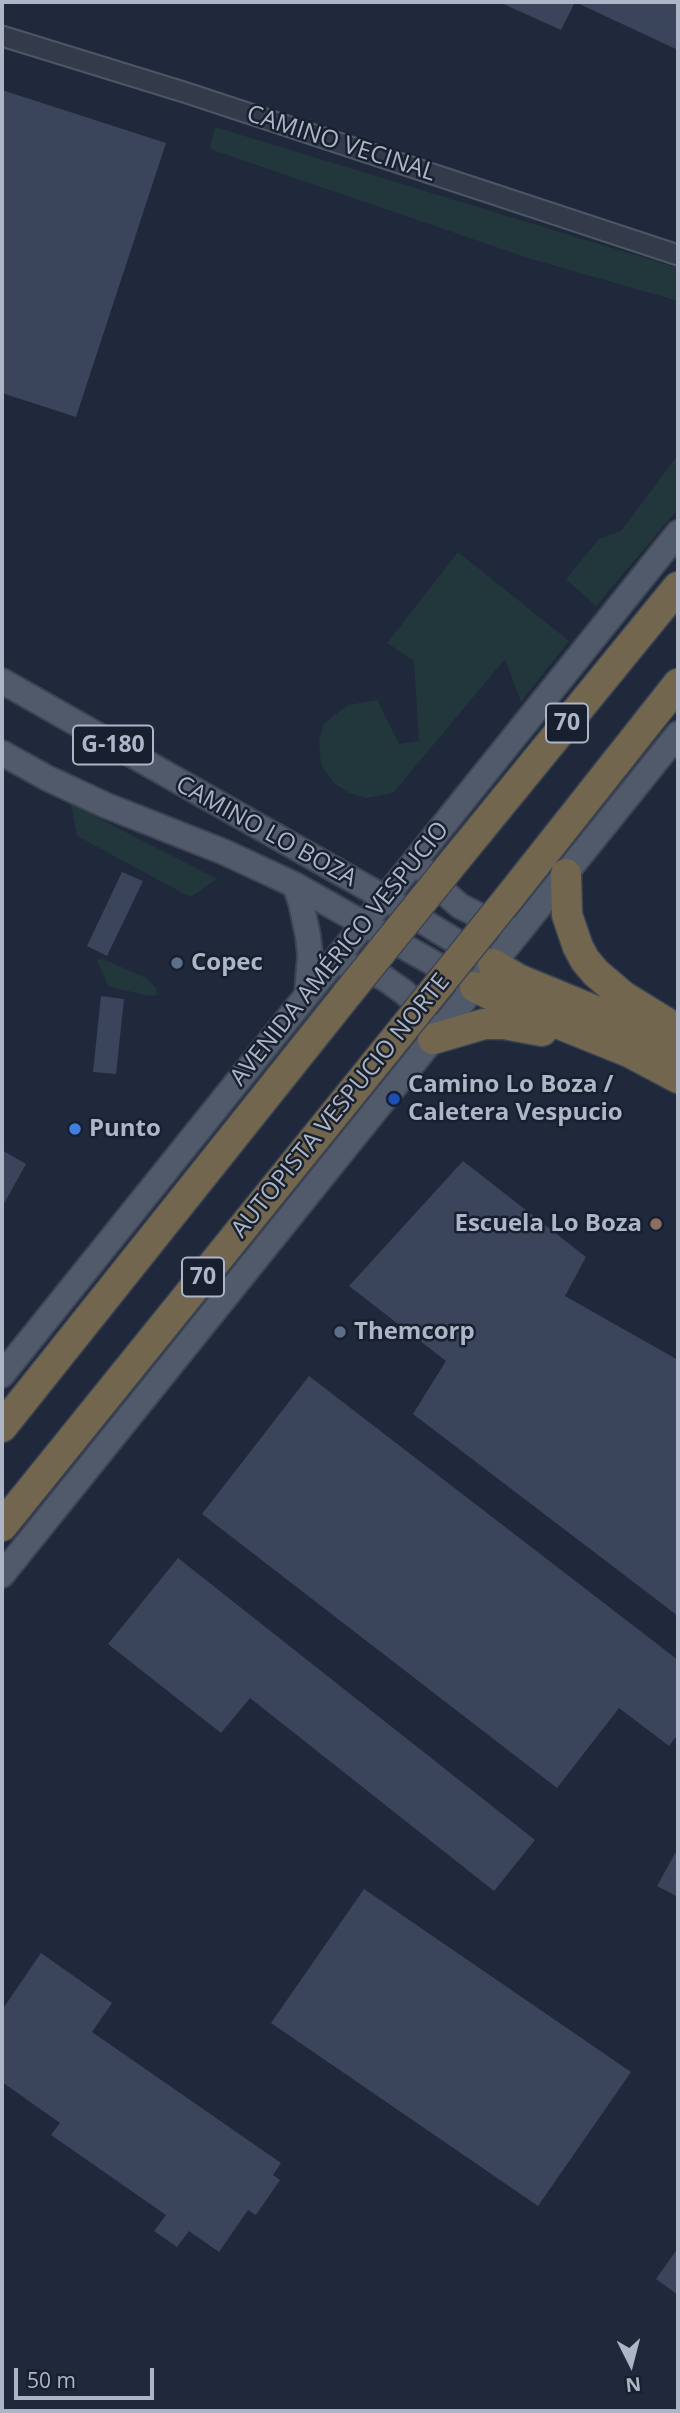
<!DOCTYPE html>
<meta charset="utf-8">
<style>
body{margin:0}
#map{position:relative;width:680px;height:2413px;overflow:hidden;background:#1f293b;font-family:"Open Sans",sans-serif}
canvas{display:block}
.frame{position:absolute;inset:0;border:4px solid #adb6c7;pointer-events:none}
.north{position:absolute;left:596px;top:2329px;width:70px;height:70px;-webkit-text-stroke:5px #18202f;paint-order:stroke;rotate:174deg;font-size:19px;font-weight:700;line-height:28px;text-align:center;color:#adb6c7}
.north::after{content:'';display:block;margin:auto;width:24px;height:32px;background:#adb6c7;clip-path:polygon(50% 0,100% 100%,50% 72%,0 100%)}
.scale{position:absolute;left:14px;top:2368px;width:140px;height:32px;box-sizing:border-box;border:4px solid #adb6c7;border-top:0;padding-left:9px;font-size:21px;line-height:24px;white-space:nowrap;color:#adb6c7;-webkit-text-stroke:5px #18202f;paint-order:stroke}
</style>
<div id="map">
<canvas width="680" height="2413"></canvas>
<div class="frame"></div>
<div class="north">N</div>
<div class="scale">50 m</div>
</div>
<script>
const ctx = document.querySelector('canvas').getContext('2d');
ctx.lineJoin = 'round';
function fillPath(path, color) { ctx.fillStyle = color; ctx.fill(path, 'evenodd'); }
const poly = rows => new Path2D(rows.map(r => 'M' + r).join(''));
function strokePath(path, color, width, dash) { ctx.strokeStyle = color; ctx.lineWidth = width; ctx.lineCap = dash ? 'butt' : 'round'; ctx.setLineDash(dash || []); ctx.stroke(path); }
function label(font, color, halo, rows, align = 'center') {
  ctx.font = font + ' "Open Sans",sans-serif'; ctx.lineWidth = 5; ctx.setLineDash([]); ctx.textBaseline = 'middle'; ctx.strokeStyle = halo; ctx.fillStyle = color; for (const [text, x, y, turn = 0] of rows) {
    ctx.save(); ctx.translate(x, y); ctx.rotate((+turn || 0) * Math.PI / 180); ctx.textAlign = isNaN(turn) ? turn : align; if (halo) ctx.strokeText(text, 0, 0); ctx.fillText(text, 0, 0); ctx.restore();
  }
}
const green = poly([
 [215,127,678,268,678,301,531,259,210,149],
 [678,455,678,509,596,606,566,579,599,539,621,531],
 [458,552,569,641,521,702,505,659,393,793,366,798,349,793,335,784,321,765,319,740,324,723,348,705,377,700,399,744,419,741,414,661,387,643],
 [71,804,217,879,190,897,77,836],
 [103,959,146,978,156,988,157,995,148,996,108,986,97,960]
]);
const building = poly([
 [499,2,678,2,678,50,575,2,561,30],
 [2,90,166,143,76,417,2,393],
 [122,872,143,881,107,956,87,946],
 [101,996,124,999,116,1074,93,1072],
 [2,1150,26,1164,2,1207],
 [463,1161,586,1257,565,1296,678,1360,678,1616,413,1414,446,1361,349,1286],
 [309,1376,678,1660,678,1734,669,1746,619,1708,557,1788,202,1514],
 [178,1558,535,1840,494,1891,250,1698,221,1733,108,1644],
 [678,1848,678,1897,657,1886],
 [364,1889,631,2072,538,2206,271,2023],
 [41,1953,112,2003,92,2032,281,2163,273,2175,280,2180,256,2215,248,2210,219,2252,189,2231,177,2247,154,2231,166,2215,51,2135,60,2123,2,2082,2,2010],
 [678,2248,678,2295,656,2279]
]);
const minor = poly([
 [2,36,187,93,678,255]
]);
const major = poly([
 [2,681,385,898,483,958],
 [2,753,47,778,105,805,224,852,295,885,465,981],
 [425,871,436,885,460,906,490,921,506,926],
 [295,885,301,903,308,936,310,955,307,995],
 [348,966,363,969,384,978,404,992,418,1005,428,1025],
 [2,1375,678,533],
 [2,1575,678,734]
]);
const highway = poly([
 [456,859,678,587],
 [566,874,567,915,578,947,585,960,596,973,623,996,678,1030],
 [512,894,678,684],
 [493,964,518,979,625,1023,675,1047],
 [475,987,512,1005,629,1052,678,1078],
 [433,1039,484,1024,504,1024,542,1031],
 [2,1427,348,993],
 [2,1526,404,1028]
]);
const highwayBridge = poly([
 [348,993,456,859],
 [404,1028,512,894]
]);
const markers = [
 [177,963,7,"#5c6f8a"],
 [394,1099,7,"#1a4fb4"],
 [75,1129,7,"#3f7fe0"],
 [656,1224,7,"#8d6e63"],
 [340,1332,7,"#5c6f8a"]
];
const shields = [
 [567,723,42],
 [113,745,80],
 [203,1277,42]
];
const shieldNames = [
 ["70",567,723],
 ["G-180",113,745],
 ["70",203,1277]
];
const streetNames = [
 ["CAMINO VECINAL",341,144,18],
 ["CAMINO LO BOZA",266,832,29],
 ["AVENIDA AMÉRICO VESPUCIO",340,954,-51],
 ["AUTOPISTA VESPUCIO NORTE",341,1106,-51]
];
const poiNames = [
 ["Copec",191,963],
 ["Camino Lo Boza /",408,1085],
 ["Caletera Vespucio",408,1113],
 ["Punto",89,1129],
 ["Escuela Lo Boza",642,1224,"right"],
 ["Themcorp",354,1332]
];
fillPath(green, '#21373c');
fillPath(building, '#3a455b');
strokePath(minor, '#4d5665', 23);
strokePath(major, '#3c4454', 28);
strokePath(highway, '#3a4352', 33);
strokePath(minor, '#333b4b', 19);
strokePath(major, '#505a6b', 24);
strokePath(highway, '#72664f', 30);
strokePath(highwayBridge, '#3a4352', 33, []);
strokePath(highwayBridge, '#72664f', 30);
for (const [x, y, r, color] of markers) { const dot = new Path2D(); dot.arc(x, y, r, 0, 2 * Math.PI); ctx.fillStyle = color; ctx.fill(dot); strokePath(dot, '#18202f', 2.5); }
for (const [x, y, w] of shields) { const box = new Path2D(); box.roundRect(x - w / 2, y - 19.5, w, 39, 5); ctx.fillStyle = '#18202f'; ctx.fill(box); strokePath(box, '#adb6c7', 2); }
label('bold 23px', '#adb6c7', null, shieldNames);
label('24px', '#adb6c7', '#18202f', streetNames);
label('bold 24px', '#adb6c7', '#18202f', poiNames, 'left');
</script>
